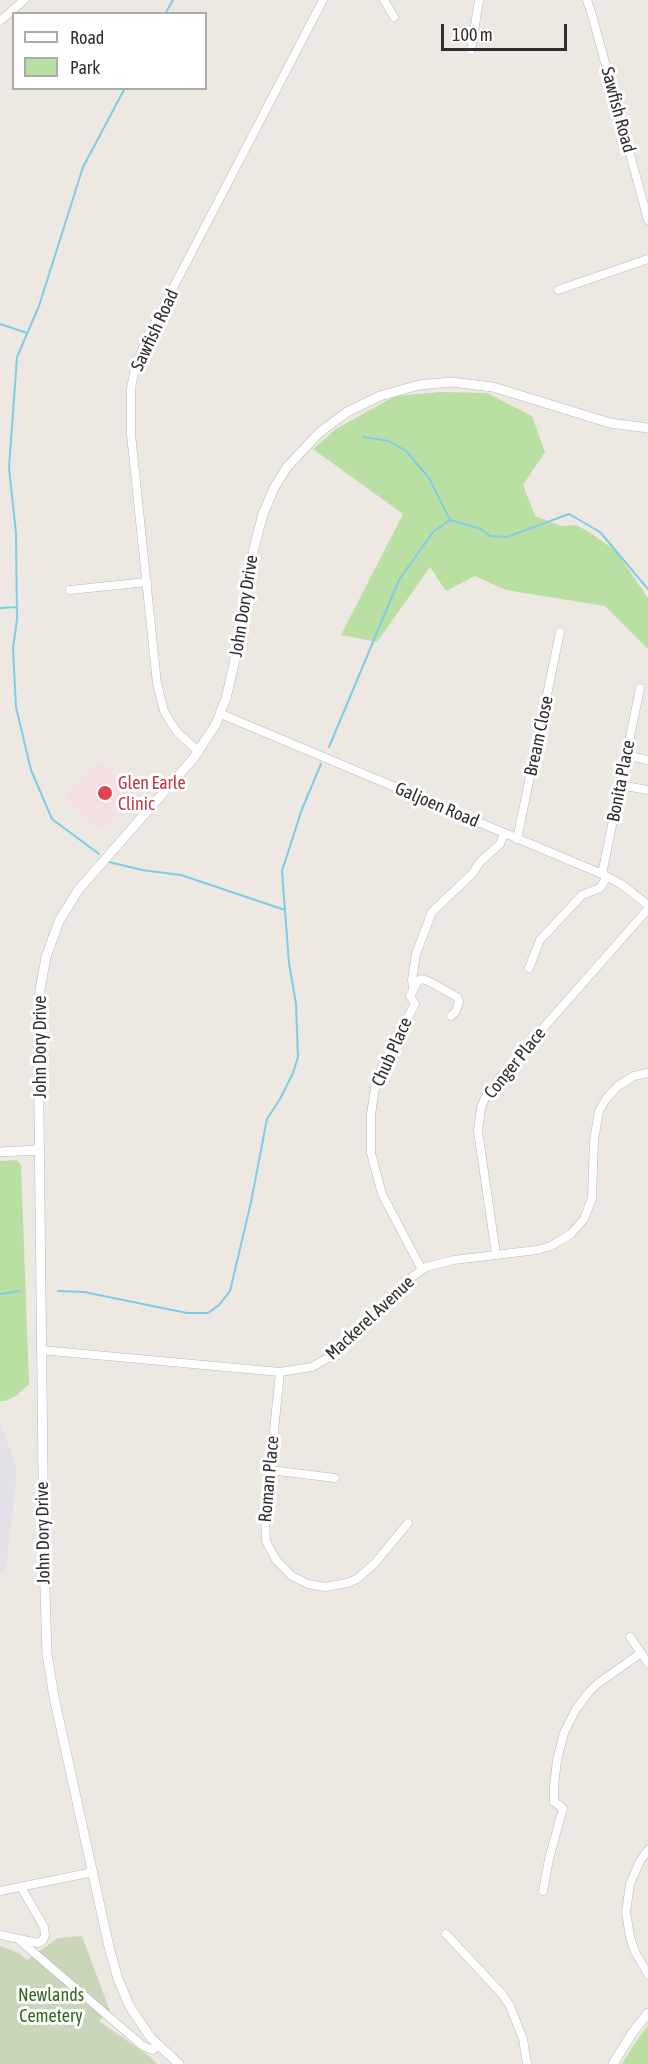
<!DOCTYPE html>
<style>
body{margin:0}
#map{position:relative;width:648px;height:2064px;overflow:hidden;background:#eee8e2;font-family:"Asap Condensed",sans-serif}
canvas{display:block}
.legend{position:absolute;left:12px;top:12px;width:195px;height:78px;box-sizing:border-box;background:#fff;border:2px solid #ababab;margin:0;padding:8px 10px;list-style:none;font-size:18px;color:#2e2e2e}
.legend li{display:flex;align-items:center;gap:12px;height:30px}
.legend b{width:30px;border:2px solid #ababab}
.scale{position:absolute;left:441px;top:24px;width:126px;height:27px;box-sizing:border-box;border:3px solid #2e2e2e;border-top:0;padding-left:8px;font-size:18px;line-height:21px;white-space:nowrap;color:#2e2e2e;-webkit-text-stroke:4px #fff;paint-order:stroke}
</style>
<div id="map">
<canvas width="648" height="2064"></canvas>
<ul class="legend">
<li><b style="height:8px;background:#fff"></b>Road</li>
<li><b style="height:16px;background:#b9dfa3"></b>Park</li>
</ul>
<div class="scale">100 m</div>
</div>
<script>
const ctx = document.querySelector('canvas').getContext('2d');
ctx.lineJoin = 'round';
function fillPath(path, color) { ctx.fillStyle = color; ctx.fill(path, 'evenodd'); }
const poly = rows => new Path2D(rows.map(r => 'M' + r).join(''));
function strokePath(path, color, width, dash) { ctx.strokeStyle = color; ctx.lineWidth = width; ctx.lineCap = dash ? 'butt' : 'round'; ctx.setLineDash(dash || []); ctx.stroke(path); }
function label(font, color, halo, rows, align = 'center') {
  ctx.font = font + ' "Asap Condensed",sans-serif'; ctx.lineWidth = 6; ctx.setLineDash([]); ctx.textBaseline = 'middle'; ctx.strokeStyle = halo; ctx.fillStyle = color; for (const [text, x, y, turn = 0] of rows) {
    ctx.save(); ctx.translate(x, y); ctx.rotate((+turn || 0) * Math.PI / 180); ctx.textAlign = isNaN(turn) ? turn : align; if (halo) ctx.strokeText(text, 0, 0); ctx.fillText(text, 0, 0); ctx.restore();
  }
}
const industrial = poly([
 [0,1422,17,1470,6,1570,0,1573]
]);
const medical = poly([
 [98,760,116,776,134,786,131,790,137,797,133,805,121,821,114,816,100,830,64,797]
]);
const green = poly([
 [441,392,487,393,532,416,545,452,523,485,535,516,561,526,576,525,589,532,616,551,648,598,648,649,605,606,506,590,475,576,446,591,430,567,377,642,341,635,403,514,313,449,336,429,395,396],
 [17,1160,21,1165,29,1384,16,1396,5,1401,0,1401,0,1161],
 [648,2025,648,2064,622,2064,633,2046]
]);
const cemetery = poly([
 [82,1936,110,2011,99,2021,149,2056,157,2064,0,2064,0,1946,19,1953,27,1960,58,1938]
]);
const stream = poly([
 [165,14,173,0],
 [0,324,27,333],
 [363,437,389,441,406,451,429,478,450,520],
 [0,608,17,607],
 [329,747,399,580,433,532,450,520,481,529,490,536,507,537,569,514,600,532,648,589],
 [99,854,52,819,31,770,16,707,13,649,17,619,16,533,9,468,17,357,39,306,83,167,125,88],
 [109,862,142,870,181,875,285,910],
 [58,1291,84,1292,187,1313,208,1313,219,1305,230,1291,251,1202,267,1119,280,1099,293,1073,298,1057,296,1004,289,963,282,871,302,809,321,764],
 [0,1294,20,1291]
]);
const minor = poly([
 [384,0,394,17],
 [587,0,592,15,648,220],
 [0,21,24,0],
 [471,50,479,0],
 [558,290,648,259],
 [70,590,147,582],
 [221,714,602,874,621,884,648,905],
 [199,752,178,733,171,723,164,711,157,684,131,434,131,388,136,364,147,338,323,0],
 [626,755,648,760],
 [620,785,648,790],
 [517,839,560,632],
 [602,874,640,688],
 [529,968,540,940,582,895,600,888,607,877],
 [413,988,412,980,416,954,432,912,473,873,480,862,500,844,504,834],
 [496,1254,478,1131,481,1108,485,1098,501,1076,648,909],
 [422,1270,382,1194,371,1153,371,1114,376,1082,382,1066,415,1004,410,996,418,981,421,979,428,981,457,997,459,1002,456,1011,451,1016],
 [41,1350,280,1372,312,1367,333,1355,412,1277,426,1267,454,1260,537,1250,551,1246,571,1234,584,1219,592,1198,594,1140,599,1111,606,1099,618,1086,634,1076,648,1073],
 [280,1372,265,1518,266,1541,276,1560,292,1576,308,1584,325,1587,347,1583,357,1579,375,1563,408,1523],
 [270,1470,335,1478],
 [630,1637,648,1663],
 [648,1850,640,1861,630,1884,626,1912,630,1937,635,1952,648,1974],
 [0,1891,93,1872],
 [543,1891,549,1859,563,1808,554,1802,554,1786,557,1760,564,1733,576,1709,589,1692,597,1684,641,1653],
 [446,1934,502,1994,510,2006,523,2039,527,2064],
 [0,1935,38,1943,43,1940,45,1935,44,1927,21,1887],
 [18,1939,143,2046,153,2050,158,2045]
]);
const tertiary = poly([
 [0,1152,40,1150],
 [179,2064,151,2038,140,2022,129,2005,118,1979,109,1947,85,1838,54,1697,47,1654,44,1561,38,1026,40,990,46,957,59,921,79,889,193,759,216,724,226,698,233,669,254,548,263,514,274,488,287,467,319,433,347,412,380,396,419,385,451,382,493,387,610,423,648,428],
 [613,2064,633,2032,648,2013]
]);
const markers = [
 [105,793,8,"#e0444e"]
];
const streetNames = [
 ["Sawfish Road",618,110,75],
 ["Sawfish Road",155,330,-65],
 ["John Dory Drive",244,606,-81],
 ["Bream Close",539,736,-78],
 ["Bonita Place",621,781,-79],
 ["Galjoen Road",437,805,23],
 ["John Dory Drive",40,1047,-90],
 ["Chub Place",392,1052,-66],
 ["Conger Place",515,1063,-51],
 ["Mackerel Avenue",370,1318,-43],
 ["Roman Place",269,1479,-85],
 ["John Dory Drive",43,1533,-91]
];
const healthNames = [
 ["Glen Earle",118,783],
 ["Clinic",118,804]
];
const parkNames = [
 ["Newlands",51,1995],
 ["Cemetery",51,2016]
];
fillPath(industrial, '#e3e1e7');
fillPath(medical, '#f3e0e2');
fillPath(green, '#b9dfa3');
fillPath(cemetery, '#c9d6ba');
strokePath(stream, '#7ecde6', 2);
strokePath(minor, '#b5b8c0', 9);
strokePath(tertiary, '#b5b8c0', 10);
strokePath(minor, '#fff', 8);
strokePath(tertiary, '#fff', 9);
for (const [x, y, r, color] of markers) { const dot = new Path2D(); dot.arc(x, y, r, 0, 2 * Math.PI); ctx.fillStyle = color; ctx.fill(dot); strokePath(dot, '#fff', 2); }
label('18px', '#2e2e2e', '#fff', streetNames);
label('18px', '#be3a42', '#fff', healthNames, 'left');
label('18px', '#326721', '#fff', parkNames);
</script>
